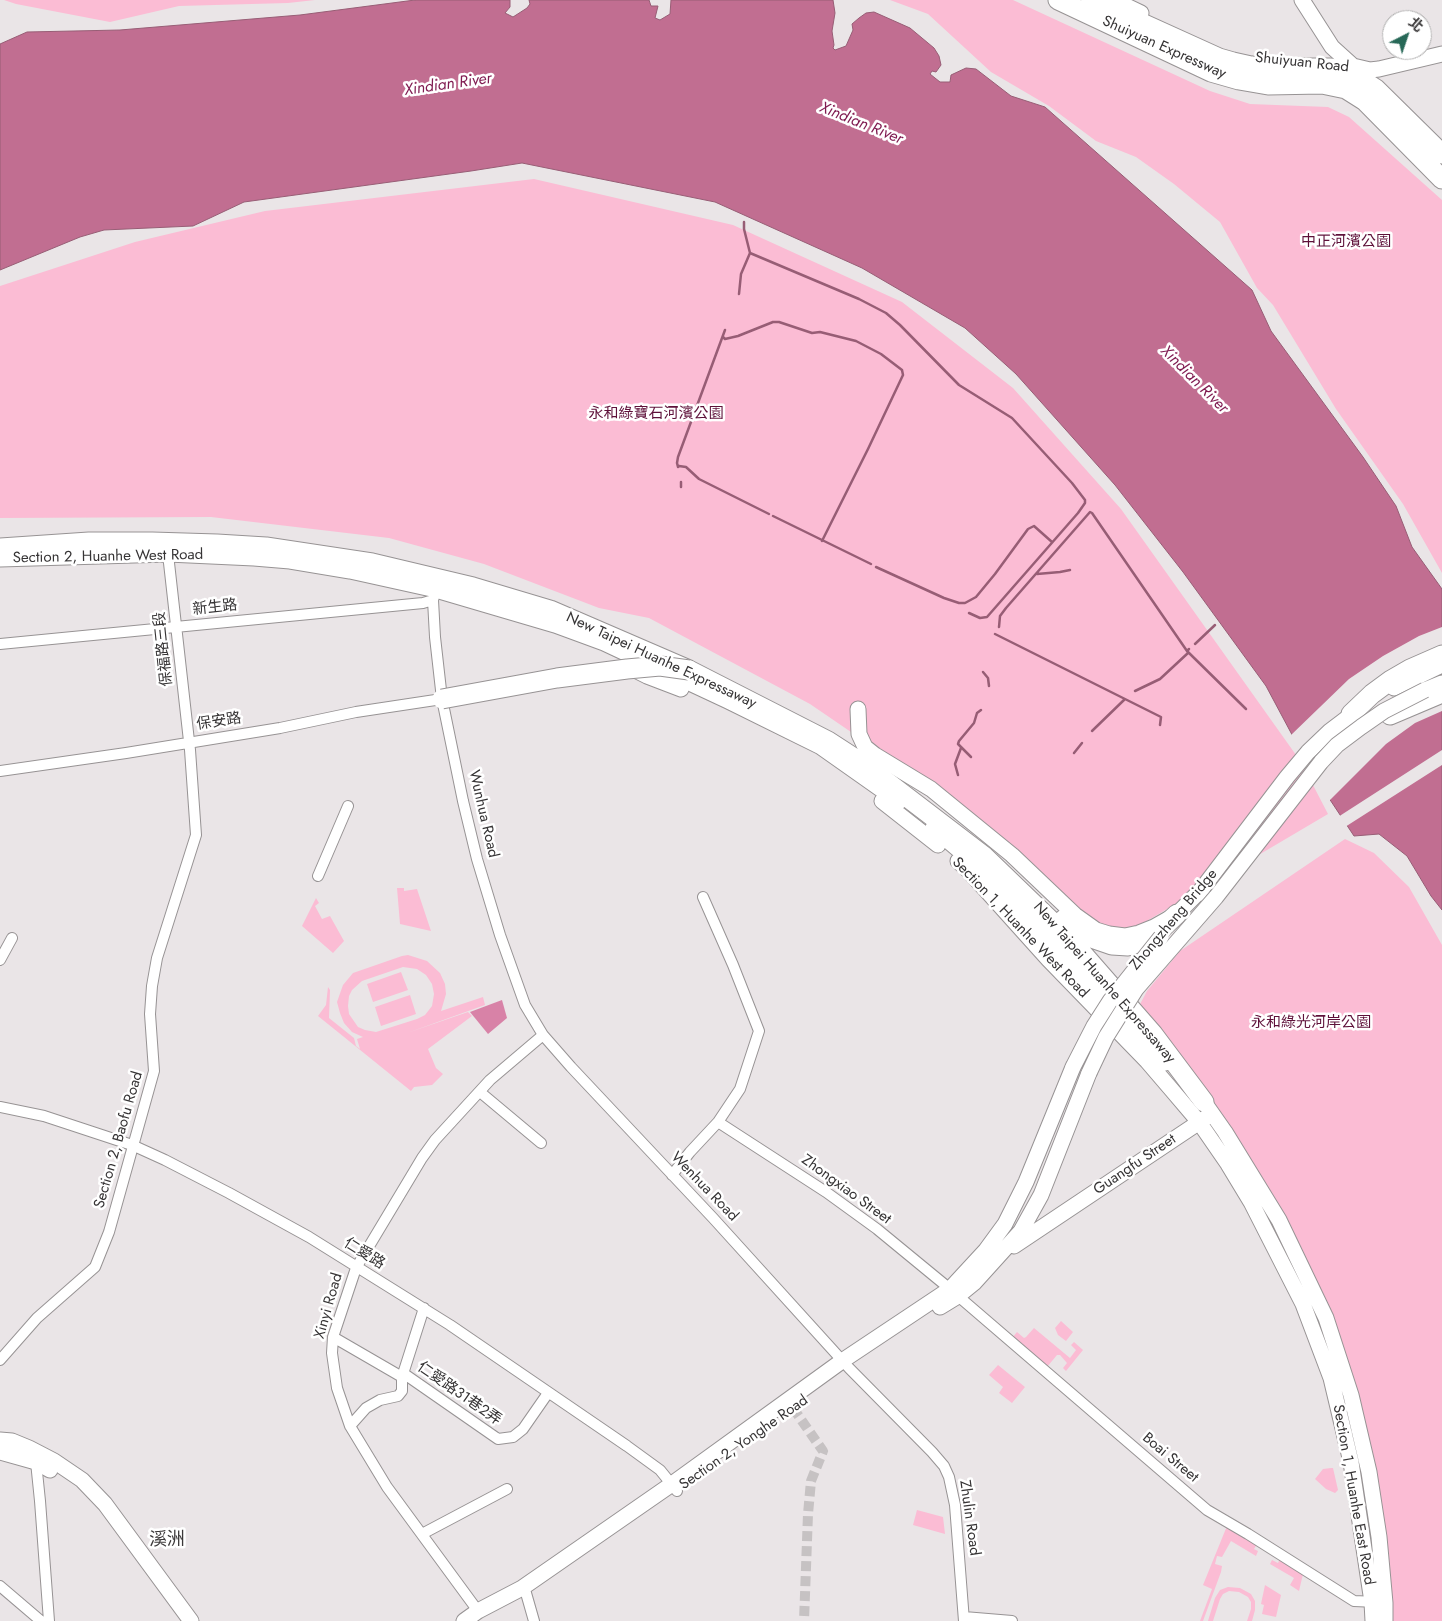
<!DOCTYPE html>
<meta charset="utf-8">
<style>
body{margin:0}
#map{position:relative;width:1442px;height:1621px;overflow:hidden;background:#eae5e7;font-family:Jost,"Noto Sans TC",sans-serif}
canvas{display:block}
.north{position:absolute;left:1382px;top:10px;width:50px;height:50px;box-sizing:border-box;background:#fff;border:1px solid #afaeae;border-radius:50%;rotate:41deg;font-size:14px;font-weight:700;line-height:20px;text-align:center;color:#363435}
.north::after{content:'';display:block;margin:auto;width:18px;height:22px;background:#276857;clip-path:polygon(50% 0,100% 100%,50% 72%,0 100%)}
</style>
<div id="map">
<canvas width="1442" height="1621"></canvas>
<div class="north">北</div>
</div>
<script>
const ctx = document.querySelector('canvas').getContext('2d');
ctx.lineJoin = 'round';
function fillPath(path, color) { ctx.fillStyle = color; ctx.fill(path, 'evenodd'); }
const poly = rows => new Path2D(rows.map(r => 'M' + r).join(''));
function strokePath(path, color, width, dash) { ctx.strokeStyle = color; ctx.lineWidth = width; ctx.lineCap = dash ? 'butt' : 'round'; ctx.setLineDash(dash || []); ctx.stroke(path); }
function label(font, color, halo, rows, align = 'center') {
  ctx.font = font + ' Jost,"Noto Sans TC",sans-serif'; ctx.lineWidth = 5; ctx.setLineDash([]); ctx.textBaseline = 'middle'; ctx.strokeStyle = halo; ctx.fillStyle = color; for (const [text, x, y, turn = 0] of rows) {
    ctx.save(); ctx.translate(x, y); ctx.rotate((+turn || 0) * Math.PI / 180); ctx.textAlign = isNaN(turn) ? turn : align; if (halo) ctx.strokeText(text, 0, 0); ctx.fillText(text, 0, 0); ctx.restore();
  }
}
const green = poly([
 [4,0,315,0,288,3,179,6,110,22,16,4],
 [890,0,1013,0,1210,91,1250,104,1328,107,1349,117,1442,200,1442,573,1403,504,1336,409,1273,305,1257,288,1220,222,1174,184,1136,157,1096,141,1049,106,991,72,928,14],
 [534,179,733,225,902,302,1013,388,1121,509,1301,762,1328,814,1140,925,1104,942,911,773,810,704,649,618,599,608,484,564,389,538,211,517,0,518,0,286,135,242,265,211],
 [1345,839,1374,853,1409,887,1442,945,1442,1621,1387,1621,1376,1500,1327,1323,1267,1195,1138,1008,1147,991,1180,951],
 [397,888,404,888,404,891,417,889,431,931,400,924],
 [316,898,319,903,315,906,322,919,330,916,344,941,333,953,302,926],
 [408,955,427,961,440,973,445,984,446,994,441,1011,483,997,485,1005,407,1033,468,1012,472,1016,428,1049,436,1068,443,1074,432,1085,414,1087,411,1091,318,1016,326,1005,328,987,330,990,329,1018,354,1038,356,1046,360,1049,357,1039,363,1037,352,1032,344,1023,340,1013,337,1002,343,985,353,973,402,956],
 [403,967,417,969,426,975,432,984,434,994,432,1006,425,1015,417,1019,376,1032,365,1030,358,1027,349,1014,348,1006,349,996,352,990,362,981],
 [401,972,408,990,373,1002,367,984],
 [410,995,416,1014,381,1026,375,1007],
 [1061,1321,1073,1332,1066,1341,1058,1335,1055,1328],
 [1034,1328,1070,1358,1076,1350,1071,1345,1074,1342,1083,1350,1066,1371,1063,1368,1067,1363,1060,1355,1057,1355,1047,1367,1012,1338,1017,1332,1024,1338,1026,1337],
 [998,1365,1025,1387,1012,1403,999,1393,1003,1387,989,1375],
 [1331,1468,1333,1468,1338,1490,1335,1493,1326,1489,1315,1479,1323,1469],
 [917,1510,943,1517,945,1534,913,1525],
 [1227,1526,1257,1544,1254,1549,1258,1551,1256,1556,1231,1541,1222,1557,1217,1556,1215,1564,1222,1566,1221,1572,1203,1621,1200,1621,1212,1589,1203,1585],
 [1280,1559,1303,1574,1299,1591,1290,1585,1294,1578,1270,1564,1272,1560,1278,1563],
 [1265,1585,1281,1595,1276,1617,1262,1614,1264,1605,1261,1604],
 [1228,1587,1240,1588,1251,1594,1255,1601,1255,1610,1252,1621,1247,1621,1251,1609,1251,1602,1248,1597,1239,1592,1229,1591,1223,1594,1220,1599,1213,1621,1208,1621,1215,1598,1220,1590]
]);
const forest = poly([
 [502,1000,507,1018,488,1034,470,1012]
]);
const water = poly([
 [415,0,510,0,510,7,505,13,513,17,527,8,530,4,529,0,649,0,651,6,658,6,655,18,660,20,670,14,671,0,833,0,835,13,832,31,834,45,833,48,835,50,846,46,853,30,852,24,859,18,866,13,874,12,910,28,934,48,939,56,941,65,936,72,932,71,930,74,940,82,950,82,951,75,966,68,976,69,1011,96,1045,107,1252,290,1271,331,1363,457,1396,506,1412,547,1442,589,1442,910,1431,896,1407,856,1379,834,1354,836,1313,774,1266,686,1183,572,1115,485,1016,374,965,328,862,268,715,202,522,163,471,171,244,202,193,226,104,230,80,237,0,270,0,44,27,32,120,30,300,15,415,0]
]);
const pier = poly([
 [1442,627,1442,711,1415,723,1386,744,1328,802,1311,775,1290,736,1349,679,1383,656,1419,636],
 [1442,750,1442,765,1345,827,1338,817]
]);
const stream = poly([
 [750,253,859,299,886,313,900,325,959,385,1012,418,1072,483,1085,500,1085,503,1078,513,987,617,980,618,969,613],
 [739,294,741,274,750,253,744,229,744,222],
 [723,337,725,339,738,336,773,322,779,322,812,333,820,332,856,341,881,354,902,370,903,375,868,449,822,541],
 [679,466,686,467,699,479,769,514],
 [678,467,677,463,678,457,725,330],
 [681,482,681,487],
 [773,516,871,564],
 [876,567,944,598,959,603,965,603,976,597,995,574,1028,529,1034,526,1052,542],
 [1037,574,1060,572,1070,570],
 [999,627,1000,616,1006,608,1090,512,1092,513,1187,651],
 [995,634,1161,717,1160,725],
 [1195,644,1215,625],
 [1189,649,1187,651,1246,709],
 [983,672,988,678,989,686],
 [1135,691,1160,679,1188,653],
 [1092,731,1125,699],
 [1074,753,1082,743],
 [971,757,958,744,959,741,974,723,977,713,981,710],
 [958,775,955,764,961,748]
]);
const streetTunnel = poly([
 [793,1408,823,1451,811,1481,808,1514,804,1621]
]);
const street = poly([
 [436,590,433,600,435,637,442,699,463,801,477,859,500,935,525,1005,543,1035,571,1067,713,1218,849,1368,932,1452,944,1466,949,1477,955,1505,964,1621],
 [0,644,423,603,433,600],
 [0,771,126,753,280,728,356,712,442,699],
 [318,876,348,806],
 [0,960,12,938],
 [480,1092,541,1143],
 [0,1107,44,1116,132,1145,165,1160,229,1193,309,1237,450,1325,627,1446,660,1470,677,1491],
 [718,1122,826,1192,877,1229,950,1289],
 [672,1175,690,1152,718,1122,740,1089,759,1031,733,965,703,897],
 [958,1296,1207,1510,1248,1534,1354,1601,1377,1602],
 [333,1337,402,1377],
 [0,1360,37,1318,95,1267,109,1232,154,1071,150,1014,152,986,157,958,196,835,190,750,168,554],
 [403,1373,498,1439,513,1437,523,1429,548,1393],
 [350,1426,366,1408,380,1400,398,1396,402,1391,402,1377,424,1308],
 [36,1462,40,1501,49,1621],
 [422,1534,507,1489],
 [0,1586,41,1621],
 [522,1588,526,1593,534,1621],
 [478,1611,387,1487,350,1426,337,1388,332,1353,333,1337,356,1268,422,1158,435,1140,490,1080,543,1035],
 [964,1617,1012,1621]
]);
const secondary = poly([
 [1114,0,1141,13],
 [1302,0,1332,47,1353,66,1370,70,1379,69,1442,54],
 [0,559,168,554,254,558,290,561,350,571,436,590,555,625,604,643,728,701,821,747,899,802],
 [631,668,647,676,681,689],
 [1394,688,1442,665],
 [1425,690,1442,683],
 [858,709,859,734,865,747,875,755,931,789,1012,855,1075,915,1096,930,1109,934,1125,936,1139,933,1154,927,1177,914,1203,888],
 [882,801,938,845],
 [933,828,989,876,1115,1011,1166,1063],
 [958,861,968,870,1048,959,1147,1061,1171,1089,1199,1122,1228,1164,1251,1202,1303,1304,1331,1378,1351,1462,1372,1602,1373,1621],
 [1198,894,1287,777,1308,752,1330,731,1359,709],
 [1196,1094,1204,1102,1225,1132,1279,1220,1326,1318,1351,1395,1369,1472,1379,1537,1385,1603,1385,1621],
 [1014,1246,1207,1117],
 [940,1307,958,1296,974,1283,1021,1231,1041,1195,1089,1073],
 [0,1440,12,1441,29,1448,54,1461,82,1480,105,1504,191,1621],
 [0,1452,36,1462,50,1470],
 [464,1621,478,1611,522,1588,672,1484,842,1361,950,1289,986,1250,1005,1224,1026,1182,1073,1067]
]);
const highway = poly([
 [1058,0,1211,72,1239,80,1268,85,1322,84,1346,89,1365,101,1442,179],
 [1091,0,1219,58,1233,62,1251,66,1269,68,1331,68,1350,72,1376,89,1442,154],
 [0,548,89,542,152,542,217,544,266,547,372,563,473,587,550,610,689,670,828,741,865,765,984,856,1069,938,1153,1034,1204,1102],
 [1351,714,1372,694,1391,680,1410,669,1442,655],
 [1390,715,1442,693],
 [1064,919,1083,935,1112,945,1128,946,1144,941,1158,932,1177,914]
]);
const secondaryBridge = poly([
 [1073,1067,1094,1026,1110,1001,1161,937],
 [1089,1073,1106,1037,1136,989,1216,897,1321,762,1337,745,1361,727,1384,711,1425,690]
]);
const highwayBridge = poly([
 [442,699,557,678,627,669,660,666,689,670]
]);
const streetNames = [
 ["Shuiyuan Expressway",1164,48,24],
 ["Shuiyuan Road",1302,63,6],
 ["Section 2, Huanhe West Road",108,557,-1],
 ["新生路",215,608,-6],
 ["保福路三段",164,649,-96],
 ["New Taipei Huanhe Expressaway",661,661,25],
 ["保安路",219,722,-9],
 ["Wunhua Road",483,814,77],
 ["Zhongzheng Bridge",1174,920,-50],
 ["Section 1, Huanhe West Road",1020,928,46],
 ["New Taipei Huanhe Expressaway",1104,983,49],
 ["Section 2, Baofu Road",119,1140,-74],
 ["Guangfu Street",1135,1165,-34],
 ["Wenhua Road",704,1187,46],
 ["Zhongxiao Street",846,1190,36],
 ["仁愛路",364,1254,32],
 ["Xinyi Road",329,1306,-74],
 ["仁愛路31巷2弄",459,1394,35],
 ["Section 2, Yonghe Road",744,1443,-35],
 ["Boai Street",1170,1458,40],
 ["Section 1, Huanhe East Road",1353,1495,80],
 ["Zhulin Road",969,1518,82]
];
const parkNames = [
 ["中正河濱公園",1346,242],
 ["永和綠寶石河濱公園",656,414],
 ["永和綠光河岸公園",1311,1023]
];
const waterNames = [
 ["Xindian River",448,85,-8],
 ["Xindian River",861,124,22],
 ["Xindian River",1194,380,45]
];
const quarterNames = [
 ["溪洲",167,1541]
];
fillPath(green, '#fbbcd4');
fillPath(forest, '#d882a7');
fillPath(water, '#c16e91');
strokePath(water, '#975d75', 1);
fillPath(pier, '#eae5e7');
strokePath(stream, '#975d75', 2.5);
strokePath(streetTunnel, '#c6c2c3', 10, [10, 5]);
strokePath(street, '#979394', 12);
strokePath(secondary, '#979394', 17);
strokePath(highway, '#979394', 21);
strokePath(street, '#fff', 10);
strokePath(secondary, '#fff', 15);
strokePath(highway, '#fff', 19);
strokePath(secondaryBridge, '#979394', 17, []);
strokePath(highwayBridge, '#979394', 21, []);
strokePath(secondaryBridge, '#fff', 15);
strokePath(highwayBridge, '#fff', 19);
label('15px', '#363435', '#fff', streetNames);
label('15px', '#5e113a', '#fff', parkNames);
label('italic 16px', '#7f1a50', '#fff', waterNames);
label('18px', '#3b3839', '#fff', quarterNames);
</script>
